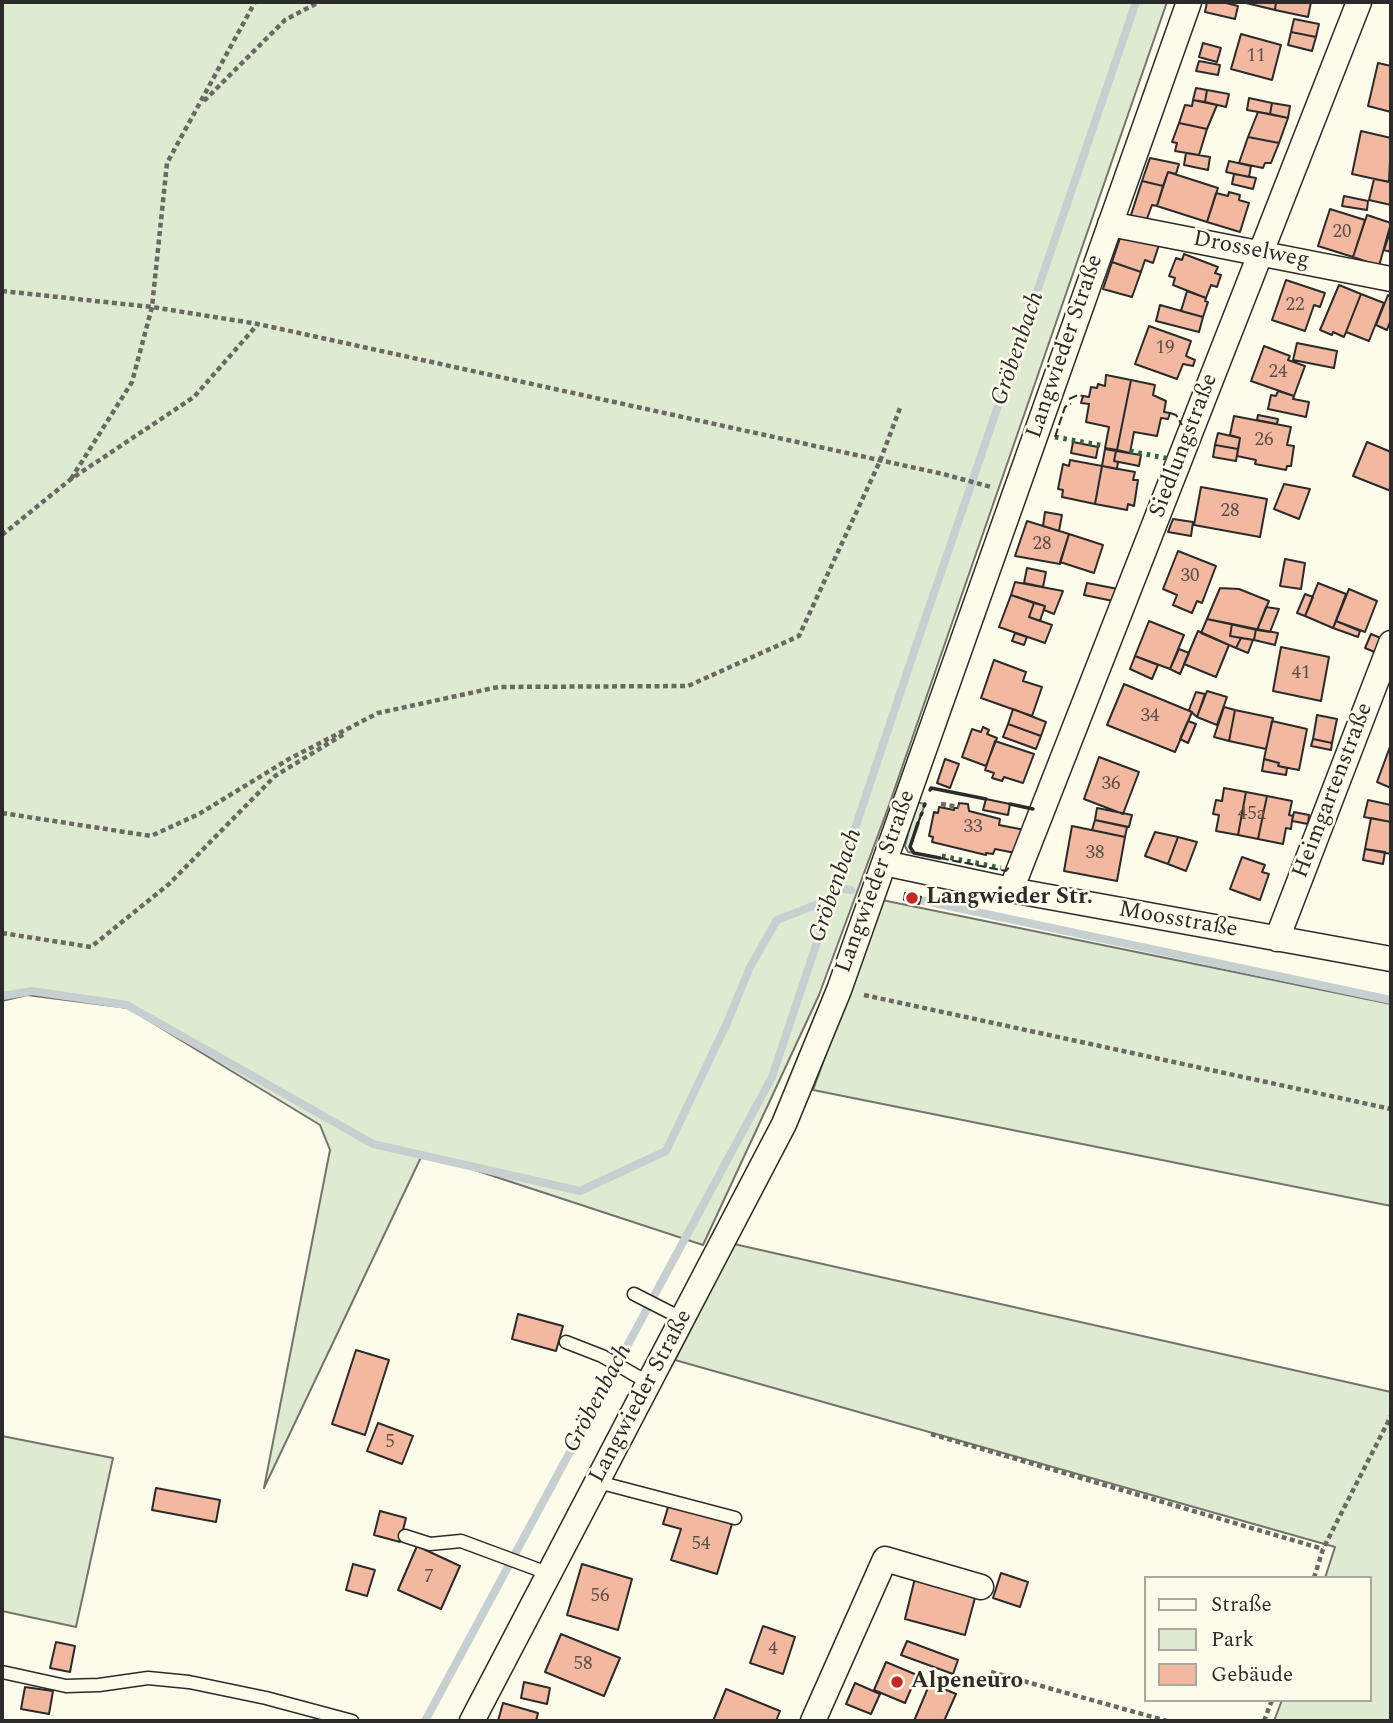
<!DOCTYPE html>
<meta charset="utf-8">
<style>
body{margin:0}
#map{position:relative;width:1393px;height:1723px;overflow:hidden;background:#fdfbea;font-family:Spectral,serif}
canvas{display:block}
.frame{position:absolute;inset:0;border:4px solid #2b2b2b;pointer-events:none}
.legend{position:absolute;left:1144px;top:1576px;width:228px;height:126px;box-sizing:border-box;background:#fdfbea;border:2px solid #a9a89e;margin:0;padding:9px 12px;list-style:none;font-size:21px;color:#2b2b2b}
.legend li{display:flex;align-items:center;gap:14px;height:35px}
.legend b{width:35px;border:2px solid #a9a89e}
</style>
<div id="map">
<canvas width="1393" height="1723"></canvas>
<div class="frame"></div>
<ul class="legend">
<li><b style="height:9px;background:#fdfbea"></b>Straße</li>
<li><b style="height:19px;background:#deebd1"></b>Park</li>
<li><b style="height:19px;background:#f2b8a0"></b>Gebäude</li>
</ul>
</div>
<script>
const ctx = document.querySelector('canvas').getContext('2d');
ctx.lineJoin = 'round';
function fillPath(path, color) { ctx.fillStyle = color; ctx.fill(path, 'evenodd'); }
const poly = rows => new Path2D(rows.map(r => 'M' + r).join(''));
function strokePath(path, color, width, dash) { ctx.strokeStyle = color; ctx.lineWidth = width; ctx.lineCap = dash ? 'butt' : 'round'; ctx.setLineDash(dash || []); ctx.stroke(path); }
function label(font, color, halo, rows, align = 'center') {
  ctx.font = font + ' Spectral,serif'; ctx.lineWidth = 5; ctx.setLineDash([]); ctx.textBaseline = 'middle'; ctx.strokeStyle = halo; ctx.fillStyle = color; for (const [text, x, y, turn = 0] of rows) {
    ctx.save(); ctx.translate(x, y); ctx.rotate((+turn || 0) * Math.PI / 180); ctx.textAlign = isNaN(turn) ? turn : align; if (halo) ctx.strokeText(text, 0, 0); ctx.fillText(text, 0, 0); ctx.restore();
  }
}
const green = poly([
 [2,2,1167,2,888,808,819,995,703,1245,423,1153,264,1488,330,1150,320,1125,128,1008,27,995,2,1001,2,2],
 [916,802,925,804,910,846,914,853,908,852,905,846,916,802],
 [882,900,1391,1004,1391,1206,813,1090,882,900],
 [734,1244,1391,1392,1391,1721,1274,1721,1282,1700,1370,1700,1370,1578,1325,1578,1335,1547,675,1360,734,1244],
 [2,1436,113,1458,76,1627,2,1611,2,1436]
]);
const stream = poly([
 [835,888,851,890],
 [920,900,1391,1000],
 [2,996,32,991,127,1005,373,1144,580,1191,666,1151,727,1023,750,967,777,920,831,899],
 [425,1721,772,1077,920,634,1136,2]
]);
const building = poly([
 [1207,2,1222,2,1238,6,1235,19,1205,12,1207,2],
 [1242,2,1276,2,1275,10,1242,2],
 [1276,2,1311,2,1308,17,1275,10,1276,2],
 [1294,19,1319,24,1316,37,1291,32,1294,19],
 [1291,32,1316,37,1312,51,1288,45,1291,32],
 [1241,34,1281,45,1272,80,1231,69,1241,34],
 [1203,43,1221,48,1217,62,1199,57,1203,43],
 [1199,61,1220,65,1218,75,1196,71,1199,61],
 [1378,63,1391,66,1391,112,1368,106,1378,63],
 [1196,88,1207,90,1205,102,1193,100,1196,88],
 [1207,90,1229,94,1226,107,1205,102,1207,90],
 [1249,98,1272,103,1270,114,1247,110,1249,98],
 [1193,100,1217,105,1207,129,1179,123,1185,105,1192,106,1193,100],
 [1272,103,1290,106,1288,118,1270,114,1272,103],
 [1258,112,1288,118,1279,143,1248,137,1258,112],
 [1179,123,1207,129,1199,155,1175,151,1177,143,1172,142,1179,123],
 [1361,131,1391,138,1389,182,1352,174,1361,131],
 [1248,137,1279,143,1271,163,1265,163,1263,168,1239,163,1248,137],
 [1186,153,1210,157,1208,170,1184,165,1186,153],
 [1150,158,1179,164,1176,174,1168,172,1163,186,1142,181,1150,158],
 [1229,161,1251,166,1249,177,1226,172,1229,161],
 [1168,172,1218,188,1207,222,1157,206,1168,172],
 [1234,174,1256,178,1253,189,1232,184,1234,174],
 [1374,179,1391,182,1391,205,1369,200,1374,179],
 [1142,181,1163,186,1157,206,1152,205,1145,224,1129,221,1142,181],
 [1229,192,1240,195,1239,200,1249,203,1240,232,1207,222,1216,193,1228,196,1229,192],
 [1344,196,1368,201,1367,210,1342,206,1344,196],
 [1330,209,1365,220,1353,257,1318,246,1330,209],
 [1367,215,1391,223,1379,266,1353,257,1367,215],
 [1391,229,1391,252,1384,250,1391,229],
 [1122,232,1159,245,1153,263,1145,260,1141,272,1112,262,1122,232],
 [1184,254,1218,267,1215,273,1221,275,1217,287,1211,285,1206,298,1173,285,1175,278,1169,276,1176,258,1182,260,1184,254],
 [1112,262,1141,272,1132,297,1103,289,1112,262],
 [1286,280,1325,293,1320,307,1314,305,1305,331,1272,320,1286,280],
 [1339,285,1361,294,1344,337,1333,332,1332,335,1320,330,1339,285],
 [1187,291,1206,298,1205,301,1208,302,1203,317,1181,311,1187,291],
 [1361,294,1384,303,1369,341,1346,332,1361,294],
 [1388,295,1391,296,1391,319,1387,330,1376,325,1388,295],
 [1160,305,1203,317,1199,332,1156,321,1160,305],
 [1149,326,1191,341,1186,356,1195,360,1193,366,1183,364,1177,379,1135,364,1149,326],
 [1297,343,1337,351,1334,368,1293,360,1297,343],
 [1264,346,1290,356,1288,360,1305,366,1294,396,1251,381,1264,346],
 [1106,375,1131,380,1117,450,1105,448,1109,427,1086,422,1089,404,1081,403,1083,396,1089,397,1091,387,1097,388,1098,384,1105,386,1106,375],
 [1131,380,1155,385,1153,395,1166,401,1164,412,1170,413,1168,419,1161,418,1157,436,1134,432,1130,453,1117,450,1131,380],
 [1278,391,1294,396,1293,399,1309,402,1306,417,1268,409,1271,395,1276,396,1278,391],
 [1258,415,1278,419,1277,424,1257,420,1258,415],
 [1234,416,1291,427,1287,445,1294,446,1291,466,1287,466,1286,470,1255,464,1256,460,1237,456,1240,438,1230,435,1234,416],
 [1218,433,1240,438,1238,449,1215,445,1218,433],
 [1073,442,1098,447,1096,458,1071,453,1073,442],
 [1367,442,1391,452,1391,491,1353,476,1367,442],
 [1215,445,1238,449,1236,461,1213,457,1215,445],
 [1105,449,1116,451,1114,461,1118,462,1117,469,1102,466,1105,449],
 [1116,451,1141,455,1139,466,1114,461,1116,451],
 [1070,460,1102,466,1095,504,1062,497,1063,490,1058,489,1063,464,1069,466,1070,460],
 [1102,466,1135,472,1133,480,1138,480,1134,506,1128,504,1127,510,1095,504,1102,466],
 [1284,484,1310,489,1299,519,1274,509,1284,484],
 [1201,487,1267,499,1260,537,1194,525,1201,487],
 [1045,512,1062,515,1059,531,1043,526,1045,512],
 [1173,519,1193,522,1191,536,1168,532,1173,519],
 [1027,521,1069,534,1060,564,1015,556,1027,521],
 [1069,534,1103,545,1094,573,1060,562,1069,534],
 [1178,551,1216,566,1202,603,1197,601,1192,613,1173,605,1177,595,1163,589,1178,551],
 [1285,559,1305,563,1301,589,1280,586,1285,559],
 [1027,568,1046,572,1043,587,1024,583,1027,568],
 [1015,582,1063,591,1054,614,1044,610,1045,606,1011,595,1015,582],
 [1087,583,1118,589,1113,601,1084,595,1087,583],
 [1318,583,1346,594,1333,628,1305,616,1318,583],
 [1220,588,1239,589,1269,601,1257,630,1207,619,1220,588],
 [1349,589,1377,601,1365,632,1336,621,1349,589],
 [1305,594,1313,597,1305,616,1297,613,1305,594],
 [1011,595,1034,603,1029,617,1052,625,1045,643,999,627,1011,595],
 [1034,603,1045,606,1040,621,1029,617,1034,603],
 [1266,607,1279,609,1270,632,1257,630,1266,607],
 [1207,619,1232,624,1230,636,1241,638,1236,648,1201,633,1207,619],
 [1149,621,1184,635,1170,669,1135,656,1149,621],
 [1336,621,1360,631,1358,637,1333,628,1336,621],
 [1232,624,1256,629,1254,640,1230,636,1232,624],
 [1256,629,1278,633,1275,645,1254,640,1256,629],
 [1198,631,1229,645,1216,677,1184,664,1198,631],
 [1015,633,1027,637,1024,645,1012,641,1015,633],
 [1371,634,1383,639,1377,653,1365,648,1371,634],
 [1241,638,1253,640,1248,653,1236,648,1241,638],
 [1281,647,1329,657,1321,701,1273,691,1281,647],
 [1179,649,1189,653,1180,674,1170,669,1179,649],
 [1135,656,1158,665,1152,679,1130,669,1135,656],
 [994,660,1026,672,1023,681,1042,687,1032,716,981,698,994,660],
 [1124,684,1192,712,1175,752,1107,725,1124,684],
 [1207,691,1227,697,1217,725,1197,717,1207,691],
 [1196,692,1205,694,1197,717,1189,710,1196,692],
 [1224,707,1235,710,1229,741,1214,737,1224,707],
 [1013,709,1046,722,1041,736,1008,724,1013,709],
 [1235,710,1273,718,1266,749,1229,741,1235,710],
 [1317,715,1337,719,1332,743,1313,739,1317,715],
 [1188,721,1196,724,1188,743,1180,739,1188,721],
 [1272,721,1307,729,1299,770,1278,766,1279,763,1264,759,1272,721],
 [1008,724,1041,736,1036,749,1003,737,1008,724],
 [983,727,989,730,987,734,997,738,986,766,962,757,972,729,981,732,983,727],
 [1313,739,1332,743,1331,750,1311,746,1313,739],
 [995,741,1034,754,1023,783,1004,777,1002,781,992,778,994,773,985,770,995,741],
 [1391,744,1391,788,1377,782,1391,744],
 [1099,757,1139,772,1123,814,1084,799,1099,757],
 [945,759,959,764,950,788,937,783,945,759],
 [1264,759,1279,763,1278,766,1287,768,1286,775,1262,771,1264,759],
 [1224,788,1246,792,1238,835,1216,831,1219,815,1213,814,1216,800,1222,801,1224,788],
 [1246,792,1267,796,1258,839,1238,835,1246,792],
 [1267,796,1292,801,1289,815,1293,816,1292,821,1291,829,1286,828,1283,844,1258,839,1267,796],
 [986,799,1010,804,1008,815,983,810,986,799],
 [1368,800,1391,805,1391,822,1364,817,1368,800],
 [959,803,968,804,969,811,1000,819,999,825,1025,830,1015,853,995,849,993,854,986,853,986,855,932,842,933,837,929,836,934,812,938,813,939,807,954,810,954,808,958,808,959,803],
 [1097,808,1132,815,1129,827,1095,820,1097,808],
 [1294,812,1309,815,1308,824,1292,821,1294,812],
 [1371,818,1391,822,1391,854,1365,849,1371,818],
 [1095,820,1127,827,1125,837,1092,830,1095,820],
 [1072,826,1125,837,1117,881,1064,871,1072,826],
 [1155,832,1178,837,1168,864,1145,856,1155,832],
 [1178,837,1197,842,1186,871,1168,864,1178,837],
 [1365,849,1385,852,1383,864,1363,860,1365,849],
 [1242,857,1265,865,1262,872,1269,874,1260,900,1230,889,1242,857],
 [905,893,921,897,919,904,904,900,905,893],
 [518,1314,563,1326,556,1351,512,1339,518,1314],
 [356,1350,389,1360,365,1435,332,1424,356,1350],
 [378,1423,413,1436,402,1464,367,1451,378,1423],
 [156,1488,220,1500,216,1522,152,1510,156,1488],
 [669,1504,732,1524,717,1574,671,1560,681,1529,663,1524,669,1504],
 [380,1511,406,1518,400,1542,374,1535,380,1511],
 [417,1546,460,1566,441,1609,398,1590,417,1546],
 [353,1564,375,1570,367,1596,346,1590,353,1564],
 [582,1564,632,1579,618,1630,567,1615,582,1564],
 [1001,1573,1028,1582,1020,1607,993,1598,1001,1573],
 [915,1578,976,1594,965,1635,905,1619,915,1578],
 [763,1626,795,1637,783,1674,750,1663,763,1626],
 [561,1634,620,1658,604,1696,545,1672,561,1634],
 [907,1641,958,1660,953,1674,901,1655,907,1641],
 [56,1642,75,1646,70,1672,50,1668,56,1642],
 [886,1662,917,1675,905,1703,874,1690,886,1662],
 [524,1682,550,1688,547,1704,521,1698,524,1682],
 [855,1683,880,1694,871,1714,846,1704,855,1683],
 [930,1683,956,1694,944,1721,914,1721,930,1683],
 [25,1687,53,1691,49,1714,21,1709,25,1687],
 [726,1689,780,1711,776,1721,713,1721,726,1689],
 [503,1703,538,1713,536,1721,498,1721,503,1703]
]);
const path = poly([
 [204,101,285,20,319,2],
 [2,291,152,307,258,324,943,474,991,487],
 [71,479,132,382,152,307,167,163,255,2],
 [2,535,71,479,194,397,258,324],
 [941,804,959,807],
 [2,813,151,836,199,814,289,759,378,713,498,687,688,686,799,636,880,461,900,408],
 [2,933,91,947,169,884,275,776,344,734],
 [864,995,1391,1109],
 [931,1434,1323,1549],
 [1314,1578,1323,1549,1391,1416],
 [991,1672,1167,1721],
 [1264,1721,1272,1700]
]);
const service = poly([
 [634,1294,683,1319],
 [566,1342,602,1356,649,1383],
 [598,1482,735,1518],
 [405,1536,430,1544,461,1541,550,1574],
 [2,1672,66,1686,99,1685,148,1678,189,1682,266,1698,352,1721]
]);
const minor = poly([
 [1110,224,1391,279],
 [884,863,1011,890,1391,959],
 [1011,890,1359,2],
 [1277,939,1391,643],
 [472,1721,784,1124,839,990,1189,2],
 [813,1721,885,1559,981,1587]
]);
const hedge = poly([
 [1055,437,1105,446],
 [1130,451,1170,459],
 [942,856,1001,868]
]);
const fence = poly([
 [1069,399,1078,395,1083,396],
 [1170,413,1176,415,1182,425],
 [1055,437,1065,407,1071,404],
 [1010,804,1033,809],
 [918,823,921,815],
 [940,858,1006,871,1010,866]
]);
const wall = poly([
 [930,790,931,788,986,799],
 [1010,804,1033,809],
 [924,806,925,804],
 [921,815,922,813],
 [918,823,910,847,914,853,940,858]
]);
const markers = [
 [912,898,7,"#c62828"],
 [897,1682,7,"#c62828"]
];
const numberNames = [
 ["11",1256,57],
 ["20",1342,233],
 ["22",1295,306],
 ["19",1165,349],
 ["24",1278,373],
 ["26",1264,441],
 ["28",1230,512],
 ["28",1042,545],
 ["30",1190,577],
 ["41",1301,674],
 ["34",1150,717],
 ["36",1111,785],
 ["45a",1252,815],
 ["33",973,828],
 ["38",1095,854],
 ["5",390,1443],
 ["54",701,1545],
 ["7",429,1578],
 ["56",600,1597],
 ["4",773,1650],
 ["58",583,1665]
];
const streetNames = [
 ["Drosselweg",1251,251,11],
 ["Langwieder Straße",1066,347,-71],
 ["Siedlungstraße",1185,446,-69],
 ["Heimgartenstraße",1334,791,-69],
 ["Langwieder Straße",877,882,-70],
 ["Moosstraße",1178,921,10],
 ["Langwieder Straße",642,1397,-62]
];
const poiNames = [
 ["Langwieder Str.",926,898],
 ["Alpeneuro",911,1682]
];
const waterNames = [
 ["Gröbenbach",1019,349,-71],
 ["Gröbenbach",837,886,-71],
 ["Gröbenbach",599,1399,-62]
];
fillPath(green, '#deebd1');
strokePath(green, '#74746e', 2);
strokePath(stream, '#c7d0d0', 8);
fillPath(building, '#f2b8a0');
strokePath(building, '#2b2b2b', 2);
strokePath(service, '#2b2b2b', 15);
strokePath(minor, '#2b2b2b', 27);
strokePath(path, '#6a6964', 4.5, [5, 3.5]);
strokePath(service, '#fdfbea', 12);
strokePath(minor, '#fdfbea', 24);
strokePath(hedge, '#34623c', 5, [3.5, 5]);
strokePath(fence, '#2b2b2b', 2, [9, 3.5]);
strokePath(wall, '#2b2b2b', 3.5);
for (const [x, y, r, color] of markers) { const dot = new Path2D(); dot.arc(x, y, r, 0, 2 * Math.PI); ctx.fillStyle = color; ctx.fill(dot); strokePath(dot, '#fdfbea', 2.5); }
label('19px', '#5d4e48', null, numberNames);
label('23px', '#2b2b2b', '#fdfbea', streetNames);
label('bold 23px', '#2b2b2b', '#fdfbea', poiNames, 'left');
label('italic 24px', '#2b2b2b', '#fdfbea', waterNames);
</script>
